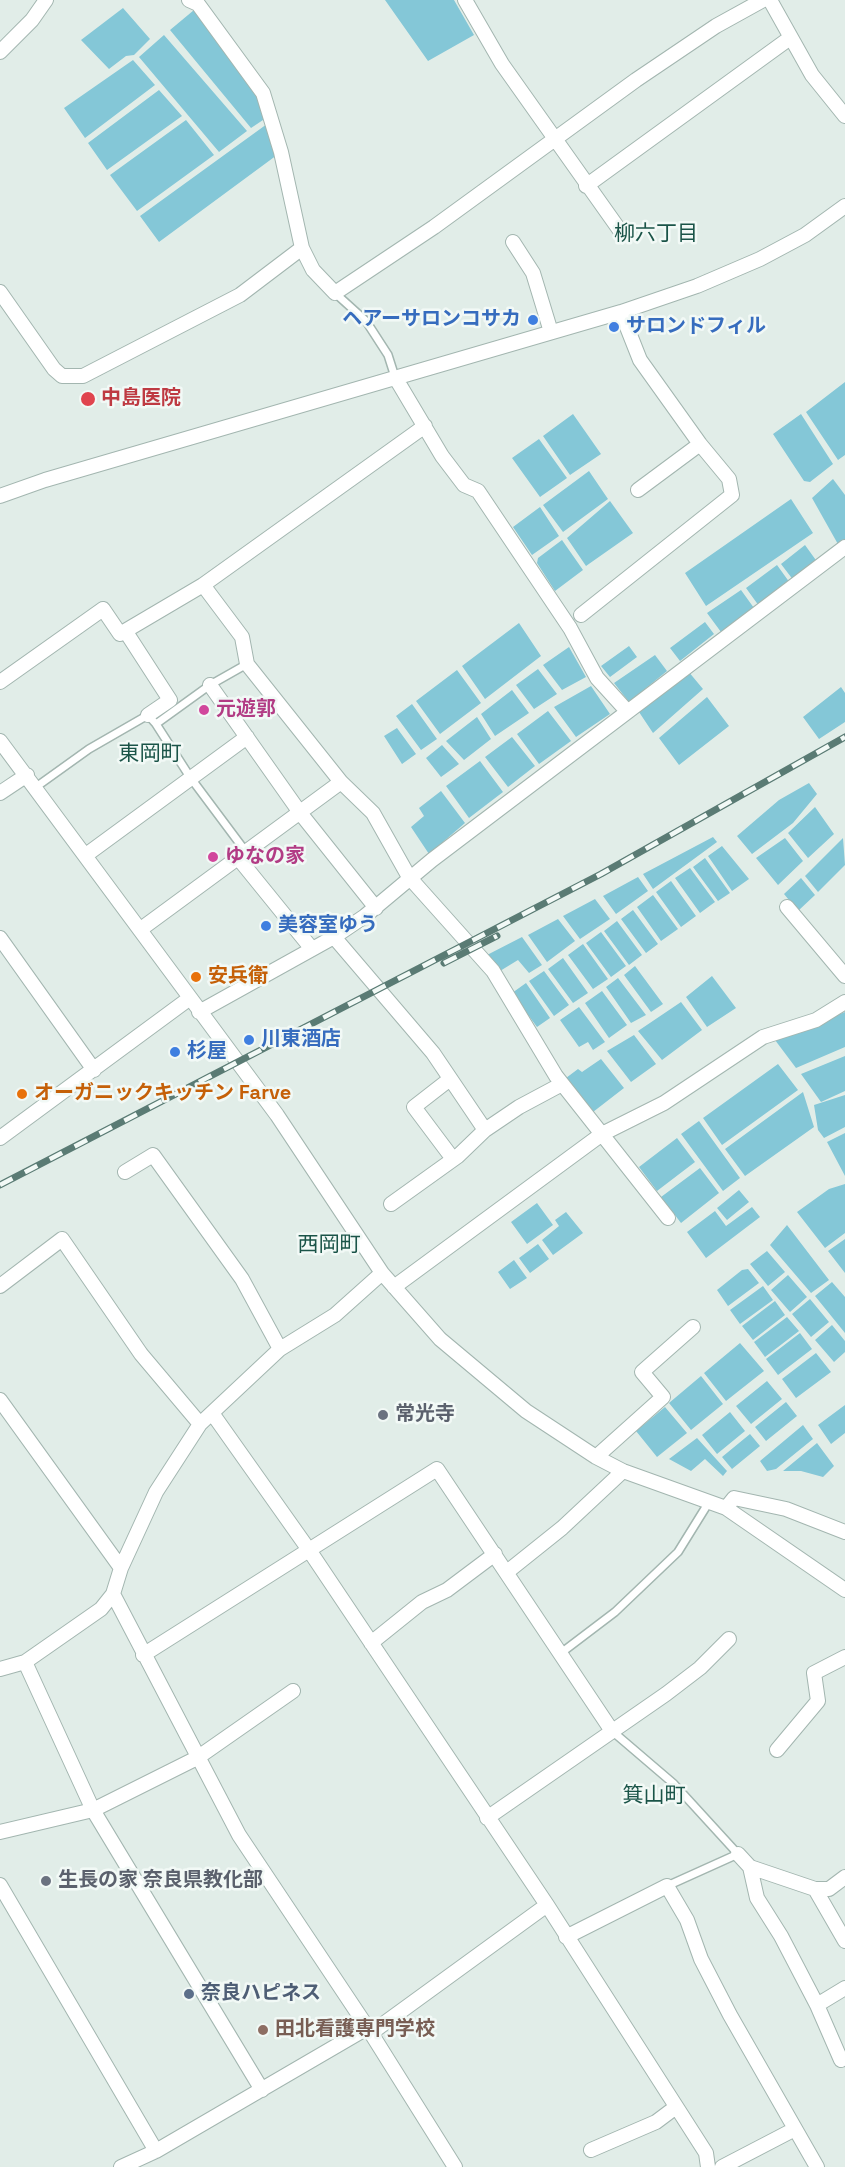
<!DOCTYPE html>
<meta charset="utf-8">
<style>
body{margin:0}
canvas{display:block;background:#e1ede8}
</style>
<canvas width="845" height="2167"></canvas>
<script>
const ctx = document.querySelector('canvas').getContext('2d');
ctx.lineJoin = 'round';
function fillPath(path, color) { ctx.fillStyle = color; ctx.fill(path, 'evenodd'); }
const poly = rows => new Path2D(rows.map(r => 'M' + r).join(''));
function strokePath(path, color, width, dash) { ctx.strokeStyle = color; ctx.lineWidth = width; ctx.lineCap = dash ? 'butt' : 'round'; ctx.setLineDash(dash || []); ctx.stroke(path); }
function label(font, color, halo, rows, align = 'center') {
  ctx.font = font + ' "Space Grotesk","Noto Sans JP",sans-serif'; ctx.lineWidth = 5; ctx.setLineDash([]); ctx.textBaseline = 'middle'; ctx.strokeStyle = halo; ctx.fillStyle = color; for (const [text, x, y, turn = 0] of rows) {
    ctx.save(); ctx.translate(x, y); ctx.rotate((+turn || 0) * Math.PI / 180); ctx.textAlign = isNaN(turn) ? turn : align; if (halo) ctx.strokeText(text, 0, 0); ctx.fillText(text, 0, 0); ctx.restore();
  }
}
const water = poly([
 [385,0,454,0,474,35,428,61],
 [123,8,150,39,134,55,126,56,109,69,81,40],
 [194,10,234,61,262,105,266,118,251,128,170,30],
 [164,35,247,131,219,152,139,57],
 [133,60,155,85,85,138,64,108],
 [159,90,182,116,107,170,88,143],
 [186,120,214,155,137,211,110,175],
 [267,124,277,155,159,242,140,216],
 [845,382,845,455,838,460,806,412],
 [573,414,601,454,570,475,543,436],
 [801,414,833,464,810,482,804,481,773,434],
 [539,439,567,478,540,497,512,458],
 [589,471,608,499,563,532,543,505],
 [833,479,845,495,845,541,839,546,812,498],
 [791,499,813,533,706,606,685,573],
 [610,501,633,533,586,566,567,538],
 [540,507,559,536,532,555,513,527],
 [562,540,583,570,555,591,537,563,538,558],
 [805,545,818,563,794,581,781,564],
 [777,565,790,583,759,606,746,588],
 [741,590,754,608,721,632,707,613],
 [705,622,714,634,680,661,670,648],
 [519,623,541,656,485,699,462,666],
 [629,646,637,657,610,677,601,666],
 [569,647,586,677,562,690,543,665],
 [655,655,667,671,629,702,614,683],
 [538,669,557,694,534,709,516,685],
 [457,670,481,703,440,734,416,701],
 [688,671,703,689,653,733,639,712],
 [591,686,610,714,576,737,554,707],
 [841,687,845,693,845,722,819,739,803,717],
 [512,690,529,713,495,736,481,714],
 [707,697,729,726,679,765,659,738],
 [412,704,437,739,421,750,396,716],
 [548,711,571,741,539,764,517,734],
 [477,717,491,739,464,760,446,741],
 [397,728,416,754,402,764,384,736],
 [512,737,535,766,508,787,485,757],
 [442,745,459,764,441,777,426,758],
 [480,761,503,792,469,818,446,786],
 [809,783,817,794,793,823,752,854,737,836,779,800],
 [441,791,465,823,429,854,411,827,424,816,419,808],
 [815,807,834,834,808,858,788,833],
 [713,837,717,842,653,889,643,874],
 [785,838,803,861,778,885,756,858],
 [843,838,845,865,818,892,805,876],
 [722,846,749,879,732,891,708,856],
 [705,858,730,893,718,901,693,867],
 [690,868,715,902,700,913,675,878],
 [638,877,648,891,616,914,603,896],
 [801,878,815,895,798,911,784,894],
 [671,881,696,916,681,927,656,892],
 [653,895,678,929,661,941,637,907],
 [595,899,610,919,580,939,563,916],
 [633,910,658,944,646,953,621,919],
 [558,919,575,941,547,962,528,935],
 [617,921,642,955,629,965,604,931],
 [601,932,626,966,611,977,586,943],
 [522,937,542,965,529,973,518,960,500,971,487,955],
 [583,944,608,979,593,989,568,955],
 [563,958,588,993,573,1003,548,969],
 [635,966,663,1004,651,1012,624,975],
 [544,971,569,1005,554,1016,529,981],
 [712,976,736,1008,707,1027,686,997],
 [618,978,646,1015,631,1023,606,987],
 [526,983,550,1018,537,1027,512,993],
 [602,991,627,1025,609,1038,585,1003],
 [681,1002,702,1030,662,1060,638,1031],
 [579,1007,605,1042,593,1050,588,1042,579,1047,560,1020],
 [845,1012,845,1047,796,1068,775,1040],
 [634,1035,656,1064,631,1082,607,1051],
 [845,1056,845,1091,821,1102,801,1074],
 [601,1059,624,1088,593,1112,566,1078,578,1069,582,1072],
 [778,1064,798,1090,722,1145,703,1118],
 [803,1092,814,1127,745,1176,725,1149],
 [845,1095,845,1127,824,1138,818,1130,814,1105],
 [699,1121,740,1178,723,1191,681,1134],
 [845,1133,845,1176,827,1142],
 [677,1138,695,1162,657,1191,639,1167],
 [700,1168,719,1193,681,1223,661,1197],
 [845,1184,845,1233,825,1248,797,1212,829,1189],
 [739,1190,749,1202,727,1220,717,1208],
 [537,1203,553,1225,527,1244,511,1222],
 [752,1207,760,1217,706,1258,687,1232,715,1211,726,1226],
 [566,1212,583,1233,553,1255,542,1240,559,1226,555,1220],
 [787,1225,829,1280,811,1293,770,1245],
 [845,1239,845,1273,828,1251],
 [538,1244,549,1259,530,1273,519,1258],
 [767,1251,785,1272,768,1286,750,1264],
 [514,1260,527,1278,510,1289,498,1272],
 [748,1269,759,1283,728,1306,717,1290,742,1270],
 [788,1275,807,1297,790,1312,771,1290],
 [832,1282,845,1297,845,1333,815,1296],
 [763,1286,773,1300,740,1324,730,1310],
 [810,1299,829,1322,811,1337,792,1314],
 [775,1301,785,1315,753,1340,742,1326],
 [787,1317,799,1331,765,1357,754,1342],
 [832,1325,845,1341,845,1352,834,1362,815,1340],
 [800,1333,812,1349,778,1375,766,1359],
 [740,1343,764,1371,726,1401,704,1373],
 [816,1353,831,1372,796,1398,782,1379],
 [701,1376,723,1404,691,1430,669,1403],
 [767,1381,782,1399,751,1424,736,1406],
 [786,1402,797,1416,766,1441,755,1427],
 [845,1405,845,1433,831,1444,818,1425],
 [665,1407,687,1433,657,1457,636,1431],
 [730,1412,745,1431,717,1454,702,1435],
 [803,1425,813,1439,776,1469,767,1471,760,1461],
 [750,1434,760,1446,732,1469,722,1457],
 [697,1438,727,1471,723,1476,705,1459,691,1471,669,1459],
 [817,1443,834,1466,823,1477,801,1471,783,1471]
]);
const lane = poly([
 [335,293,366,321,388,355,395,377],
 [156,724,190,777,246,852],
 [36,787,89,749,148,715,156,724,210,685,247,664],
 [561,1653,615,1612,678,1552,709,1502],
 [612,1731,674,1784,738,1854,667,1886]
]);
const street = poly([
 [189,0,198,4,263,93,281,152,302,248,313,270,335,293,434,227,636,80,716,26,763,0],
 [465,0,502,64,621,232],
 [770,0,812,75,845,116],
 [0,52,32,20,46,0],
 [586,186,790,38],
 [513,242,533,273,551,332],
 [0,292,54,369,62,376,83,376,240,295,302,248],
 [395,377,442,456,464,485,478,491,570,628,597,678,627,711],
 [425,426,203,585,242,637,247,664,341,782,373,813,409,877,493,971,556,1076,668,1218],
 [638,490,700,444],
 [0,496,45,480,621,312,697,286,760,259,805,235,845,206],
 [581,615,732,495,729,479,700,444,640,360,621,312],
 [126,632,170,700,148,715],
 [0,682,103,609,120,634,203,585],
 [210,685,301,814,376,908],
 [0,741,277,1115,382,1273,440,1339,526,1411,596,1457,623,1471,726,1508,845,1590],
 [0,793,27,775],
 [86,855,247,737],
 [239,859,312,949],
 [787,907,845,976],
 [141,929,341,782],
 [334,937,433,1053,485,1130],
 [0,938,94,1070],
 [199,1012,334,937,365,916,432,860,845,547],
 [450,1079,414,1107,453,1159],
 [0,1138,190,998],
 [125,1172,153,1155,242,1279,280,1349],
 [391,1204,458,1156,485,1130,519,1107,562,1084],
 [0,1286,62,1239,141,1354,200,1424],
 [394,1287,602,1134,664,1103,763,1037,816,1020,845,1002],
 [0,1400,121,1568],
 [212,1413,309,1550,547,1905,706,2153,708,2167],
 [596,1457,663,1397,642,1372,693,1327],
 [726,1508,734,1498,786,1509,845,1532],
 [507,1572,562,1528,623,1471],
 [113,1594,239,1835,371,2033,455,2167],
 [371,1643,422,1602,447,1590,495,1554],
 [143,1655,437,1469,612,1731],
 [25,1662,93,1810,262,2090],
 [0,1669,25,1662,101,1609,113,1594,121,1568,156,1492,200,1424,280,1349,335,1315,382,1273],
 [777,1750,818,1701,814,1673,845,1657],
 [487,1818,666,1694,700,1668,729,1639],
 [0,1832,93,1810,197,1758,293,1691],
 [738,1854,750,1867,815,1889,829,1889,845,1877],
 [750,1867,757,1898,781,1936,817,2005,841,2060],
 [0,1885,156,2151],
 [815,1889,845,1941],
 [566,1937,667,1886,687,1920,701,1959,730,2015,817,2167],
 [817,2005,845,1988],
 [371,2033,547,1905],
 [591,2150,656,2122,676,2107],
 [121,2167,156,2151,367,2028],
 [722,2167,795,2129]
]);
const rail = poly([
 [444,963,497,936],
 [0,1185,601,874,845,737]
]);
const markers = [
 [533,320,6,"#3f7fe0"],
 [614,327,6,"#3f7fe0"],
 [88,399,8,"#e0444e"],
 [204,710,6,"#d1479c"],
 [213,857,6,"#d1479c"],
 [266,926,6,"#3f7fe0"],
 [196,977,6,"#e8710a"],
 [249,1040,6,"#3f7fe0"],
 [175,1052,6,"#3f7fe0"],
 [22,1094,6,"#e8710a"],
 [383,1415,6,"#6b7280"],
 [46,1881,6,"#6b7280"],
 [189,1994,6,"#5c6f8a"],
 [263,2030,6,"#8d6e63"]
];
const shopNames = [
 ["ヘアーサロンコサカ",521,320,"right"],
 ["サロンドフィル",626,327],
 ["美容室ゆう",278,926],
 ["川東酒店",261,1040],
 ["杉屋",187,1052]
];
const healthNames = [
 ["中島医院",101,399]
];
const hotelNames = [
 ["元遊郭",216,710],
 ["ゆなの家",225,857]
];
const foodNames = [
 ["安兵衛",208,977],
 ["オーガニックキッチン Farve",34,1094]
];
const worshipNames = [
 ["常光寺",395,1415],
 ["生長の家 奈良県教化部",58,1881]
];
const serviceNames = [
 ["奈良ハピネス",201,1994]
];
const educationNames = [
 ["田北看護専門学校",275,2030]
];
const neighbourhoodNames = [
 ["柳六丁目",656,234],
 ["東岡町",150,754],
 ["西岡町",329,1245],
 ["箕山町",654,1796]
];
fillPath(water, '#84c7d7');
strokePath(lane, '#a3b6b0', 10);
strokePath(street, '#a3b6b0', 16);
strokePath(lane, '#fff', 7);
strokePath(street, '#fff', 14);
strokePath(rail, '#5a7b74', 7);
strokePath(rail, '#f2f9f6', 4.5, [14]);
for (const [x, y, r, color] of markers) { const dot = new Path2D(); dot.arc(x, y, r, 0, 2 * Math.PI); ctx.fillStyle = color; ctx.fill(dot); strokePath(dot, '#f2f9f6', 2); }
label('bold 20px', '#366cbe', '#f2f9f6', shopNames, 'left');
label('bold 20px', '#be3a42', '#f2f9f6', healthNames, 'left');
label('bold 20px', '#b23c85', '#f2f9f6', hotelNames, 'left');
label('bold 20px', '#c56008', '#f2f9f6', foodNames, 'left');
label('bold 20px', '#5b616d', '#f2f9f6', worshipNames, 'left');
label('bold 20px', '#4e5e75', '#f2f9f6', serviceNames, 'left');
label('bold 20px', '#785e54', '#f2f9f6', educationNames, 'left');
label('21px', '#1a5448', '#f2f9f6', neighbourhoodNames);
</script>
